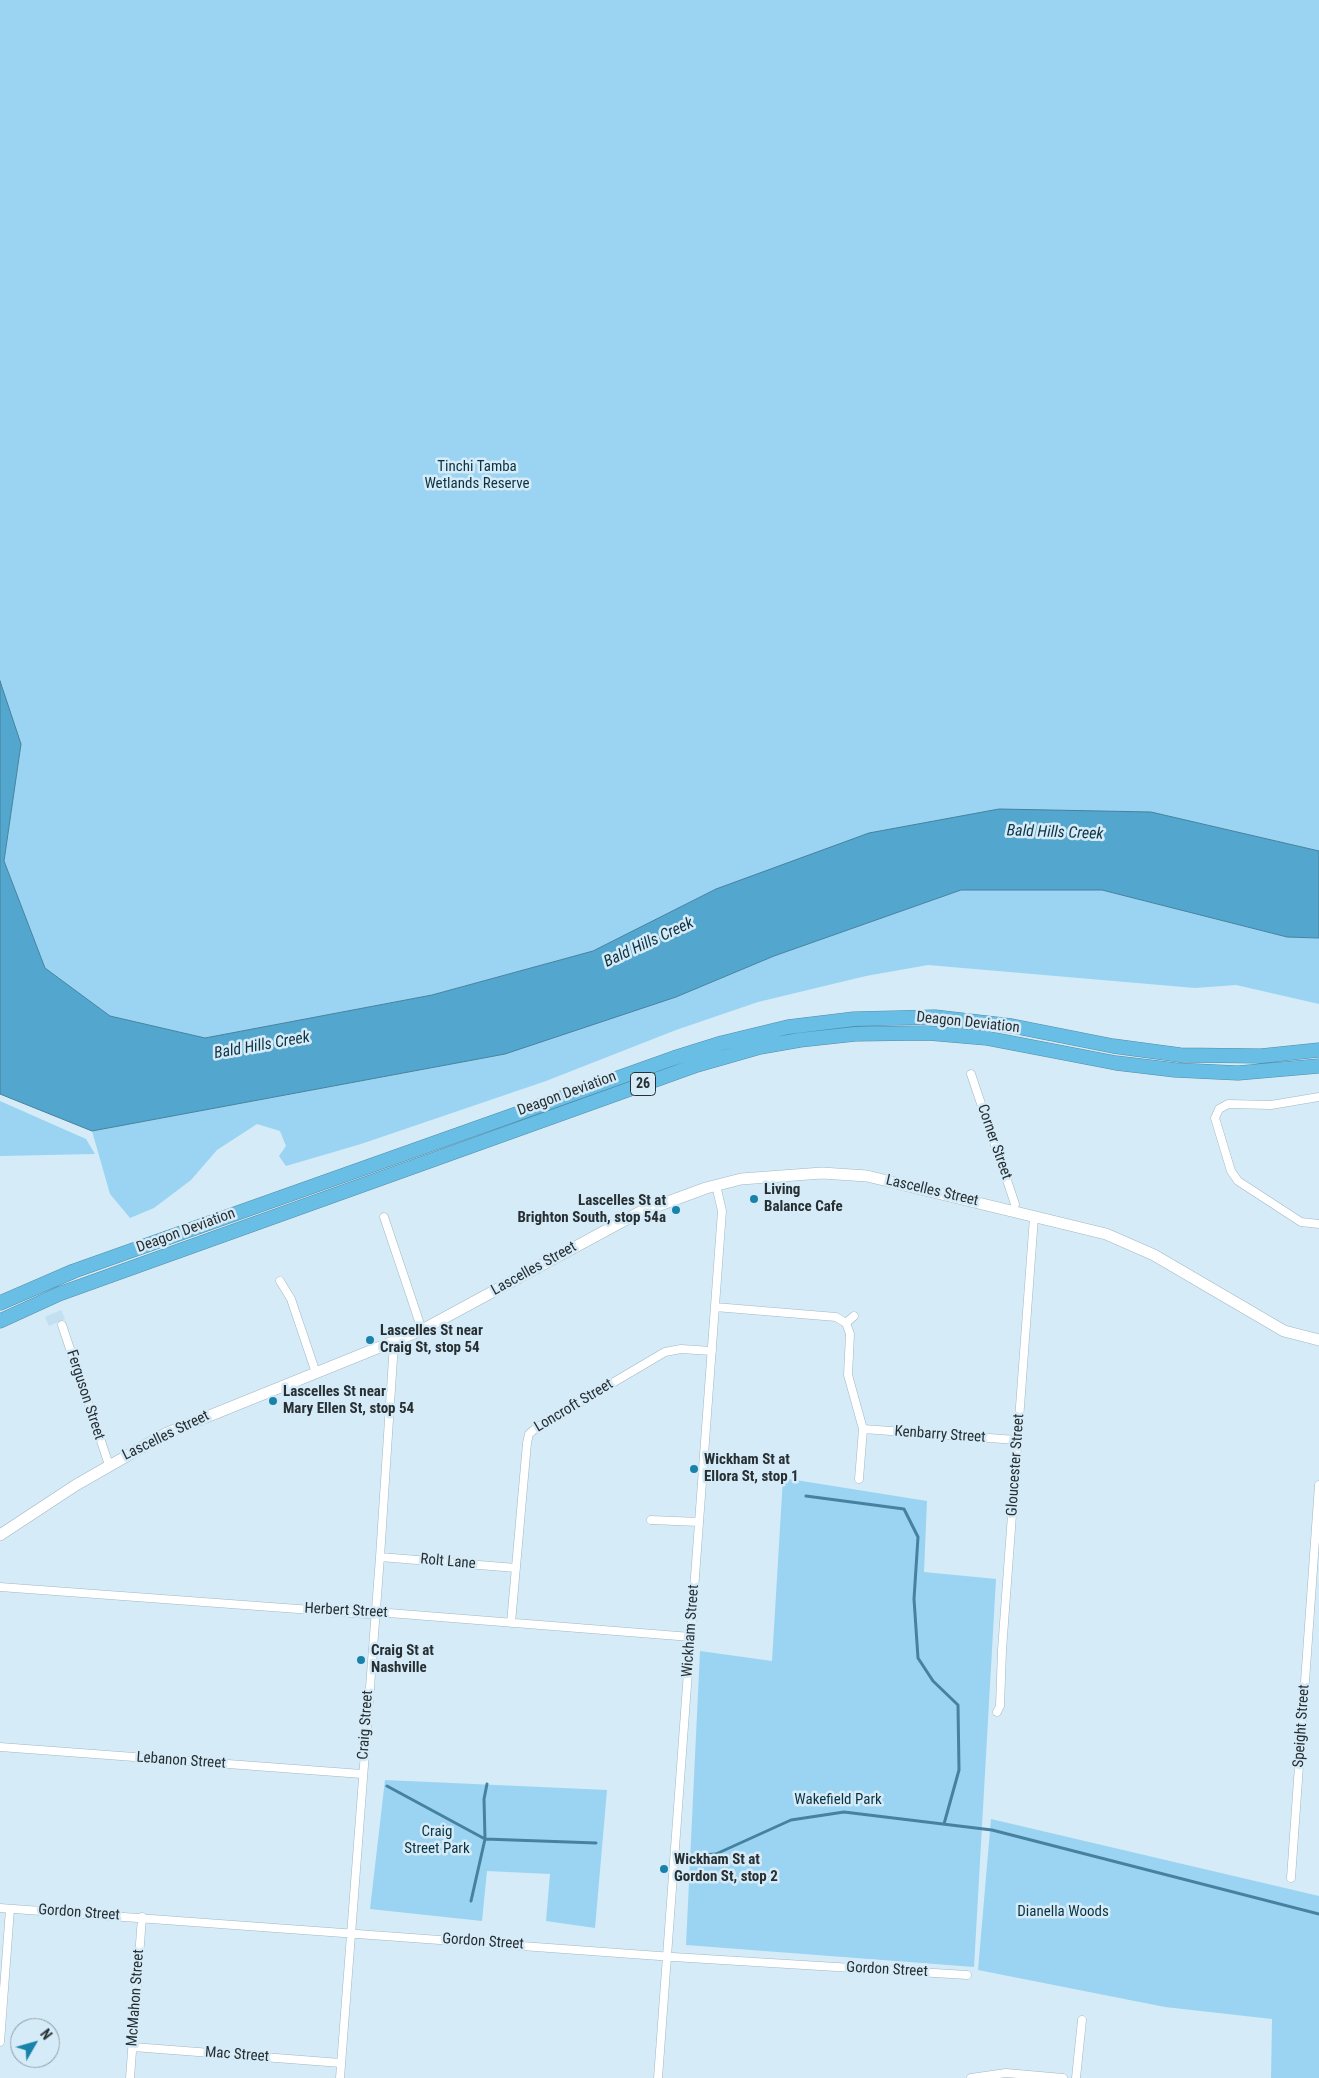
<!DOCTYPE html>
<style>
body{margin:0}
#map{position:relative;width:1319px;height:2078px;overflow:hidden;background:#d5ebf7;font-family:"Roboto Condensed",sans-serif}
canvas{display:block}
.north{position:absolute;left:10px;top:2018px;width:50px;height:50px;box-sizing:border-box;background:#d5ebf7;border:1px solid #8fa0a9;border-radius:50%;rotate:52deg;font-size:14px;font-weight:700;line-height:20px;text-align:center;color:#272f33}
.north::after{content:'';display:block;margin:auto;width:18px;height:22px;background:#1882ab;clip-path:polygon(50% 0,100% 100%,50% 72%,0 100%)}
</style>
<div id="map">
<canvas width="1319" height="2078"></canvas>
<div class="north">N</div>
</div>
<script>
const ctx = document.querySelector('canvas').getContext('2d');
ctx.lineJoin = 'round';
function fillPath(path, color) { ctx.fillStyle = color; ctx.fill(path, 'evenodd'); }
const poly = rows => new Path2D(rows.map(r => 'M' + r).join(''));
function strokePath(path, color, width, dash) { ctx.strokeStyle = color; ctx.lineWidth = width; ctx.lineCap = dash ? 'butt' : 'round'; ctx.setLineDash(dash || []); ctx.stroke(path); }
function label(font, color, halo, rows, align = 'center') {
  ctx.font = font + ' "Roboto Condensed",sans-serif'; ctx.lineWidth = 5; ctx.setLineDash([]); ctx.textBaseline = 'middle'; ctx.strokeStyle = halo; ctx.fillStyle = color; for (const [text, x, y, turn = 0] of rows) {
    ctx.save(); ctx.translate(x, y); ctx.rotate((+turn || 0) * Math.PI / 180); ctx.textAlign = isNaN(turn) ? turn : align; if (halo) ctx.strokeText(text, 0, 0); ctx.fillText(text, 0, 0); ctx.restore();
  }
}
const built = poly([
 [61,1310,65,1319,49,1326,45,1317]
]);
const green = poly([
 [0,0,1319,0,1319,851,1151,812,716,889,593,951,432,995,205,1038,110,1016,45,968,4,861,21,744,0,681],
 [961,890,1102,890,1287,937,1319,938,1319,1004,1236,985,1195,988,928,965,866,976,758,1002,676,1030,546,1081,361,1144,286,1166,279,1156,286,1146,280,1131,257,1124,217,1150,191,1180,154,1208,130,1218,110,1194,92,1131,505,1054,676,997,774,956],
 [0,1101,86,1139,95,1154,0,1156],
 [783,1478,927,1501,924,1572,996,1579,974,1967,686,1945,700,1651,772,1661],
 [385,1780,607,1790,595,1928,546,1921,550,1874,487,1871,482,1921,370,1909],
 [991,1819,1319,1896,1319,2078,1271,2078,1272,2019,1165,2007,978,1970]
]);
const water = poly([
 [0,681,21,744,4,861,45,968,110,1016,205,1038,432,995,593,951,716,889,869,833,999,809,1151,812,1319,851,1319,938,1287,937,1102,890,961,890,774,956,676,997,505,1054,92,1131,0,1094,0,681]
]);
const stream = poly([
 [806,1496,904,1509,918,1537,914,1599,918,1658,933,1681,958,1705,959,1770,944,1824],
 [387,1786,485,1839,596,1843],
 [688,1856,716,1854,791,1820,844,1812,992,1830,1319,1914],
 [471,1901,485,1839,484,1799,487,1784]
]);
const street = poly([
 [971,1074,1015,1204,1013,1211],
 [1319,1097,1271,1105,1228,1104,1219,1109,1215,1118,1231,1171,1238,1181,1301,1222,1319,1224],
 [384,1217,422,1330],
 [280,1281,291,1299,316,1373],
 [715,1307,836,1317,846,1323,850,1334,848,1375,863,1429,859,1479],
 [846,1323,854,1316],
 [62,1325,109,1465],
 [863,1429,1017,1440],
 [651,1520,699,1522],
 [380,1557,516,1568],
 [0,1587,366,1614,389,1613,691,1637],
 [511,1623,527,1443,529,1434,536,1428,665,1352,681,1349,712,1351],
 [997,1712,1000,1706,1002,1650,1034,1217],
 [0,1747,362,1774],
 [1291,1878,1319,1485],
 [0,1908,673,1957,967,1975],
 [0,2042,10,1909],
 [133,2047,341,2063],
 [130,2078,142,1917],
 [340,2078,380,1557,394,1343],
 [658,2078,722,1211,716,1185],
 [971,2078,1006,2073,1063,2078],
 [1076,2078,1082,2020]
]);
const secondary = poly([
 [0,1535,76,1485,167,1433,422,1330,638,1213,706,1188,741,1179,822,1173,867,1176,1106,1234,1154,1255,1284,1331,1319,1340]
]);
const highway = poly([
 [0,1303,74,1271,674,1058,722,1043,788,1027,854,1019,935,1017,1012,1026,1113,1046,1180,1055,1261,1056,1319,1050],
 [0,1321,59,1294,109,1276,697,1065,760,1047,800,1040,855,1034,928,1033,986,1038,1116,1063,1175,1070,1238,1073,1319,1066]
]);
const markers = [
 [754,1199,5,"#1882ab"],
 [676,1210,5,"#1882ab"],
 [370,1340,5,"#1882ab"],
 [273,1401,5,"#1882ab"],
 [694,1469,5,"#1882ab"],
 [361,1660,5,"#1882ab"],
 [664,1869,5,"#1882ab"]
];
const shields = [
 [643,1084,25]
];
const shieldNames = [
 ["26",643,1084]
];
const parkNames = [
 ["Tinchi Tamba",477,467],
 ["Wetlands Reserve",477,484],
 ["Wakefield Park",838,1800],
 ["Craig",437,1832],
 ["Street Park",437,1849],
 ["Dianella Woods",1063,1912]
];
const streetNames = [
 ["Deagon Deviation",968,1023,6],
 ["Deagon Deviation",567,1094,-20],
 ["Corner Street",994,1142,71],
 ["Lascelles Street",932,1191,13],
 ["Deagon Deviation",186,1231,-20],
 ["Lascelles Street",534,1269,-29],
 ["Ferguson Street",85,1395,72],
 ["Loncroft Street",574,1406,-31],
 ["Kenbarry Street",940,1435,4],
 ["Lascelles Street",166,1436,-26],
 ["Gloucester Street",1016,1465,-86],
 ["Rolt Lane",448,1562,5],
 ["Herbert Street",346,1611,3],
 ["Wickham Street",691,1631,-86],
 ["Craig Street",366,1725,-86],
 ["Speight Street",1302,1726,-86],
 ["Lebanon Street",181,1761,4],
 ["Gordon Street",79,1913,4],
 ["Gordon Street",483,1942,4],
 ["Gordon Street",887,1970,3],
 ["McMahon Street",136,1998,-86],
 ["Mac Street",237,2055,4]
];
const poiNames = [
 ["Living",764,1190],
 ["Balance Cafe",764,1207],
 ["Lascelles St at",666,1201,"right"],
 ["Brighton South, stop 54a",666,1218,"right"],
 ["Lascelles St near",380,1331],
 ["Craig St, stop 54",380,1348],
 ["Lascelles St near",283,1392],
 ["Mary Ellen St, stop 54",283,1409],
 ["Wickham St at",704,1460],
 ["Ellora St, stop 1",704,1477],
 ["Craig St at",371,1651],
 ["Nashville",371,1668],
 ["Wickham St at",674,1860],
 ["Gordon St, stop 2",674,1877]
];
const waterNames = [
 ["Bald Hills Creek",1055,833,2],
 ["Bald Hills Creek",649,943,-25],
 ["Bald Hills Creek",262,1046,-10]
];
fillPath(built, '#c2e0f0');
fillPath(green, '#9ad4f2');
fillPath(water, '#53a6cd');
strokePath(water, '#46829f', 1);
strokePath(stream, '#46829f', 3);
strokePath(street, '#a2b7c2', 9);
strokePath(secondary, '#a2b7c2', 12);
strokePath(highway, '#528ca7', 15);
strokePath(street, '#fff', 8);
strokePath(secondary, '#fff', 11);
strokePath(highway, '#69bee6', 14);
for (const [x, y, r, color] of markers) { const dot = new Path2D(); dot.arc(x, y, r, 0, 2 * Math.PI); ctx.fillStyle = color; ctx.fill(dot); strokePath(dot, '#d5ebf7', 2); }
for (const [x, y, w] of shields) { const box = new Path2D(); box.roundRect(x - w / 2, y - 11.5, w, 23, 4); ctx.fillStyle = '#d5ebf7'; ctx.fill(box); strokePath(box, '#272f33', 1); }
label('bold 14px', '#272f33', null, shieldNames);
label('15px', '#0b3242', '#d5ebf7', parkNames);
label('15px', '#272f33', '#d5ebf7', streetNames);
label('bold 15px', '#272f33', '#d5ebf7', poiNames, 'left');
label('italic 16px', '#0d3344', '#d5ebf7', waterNames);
</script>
